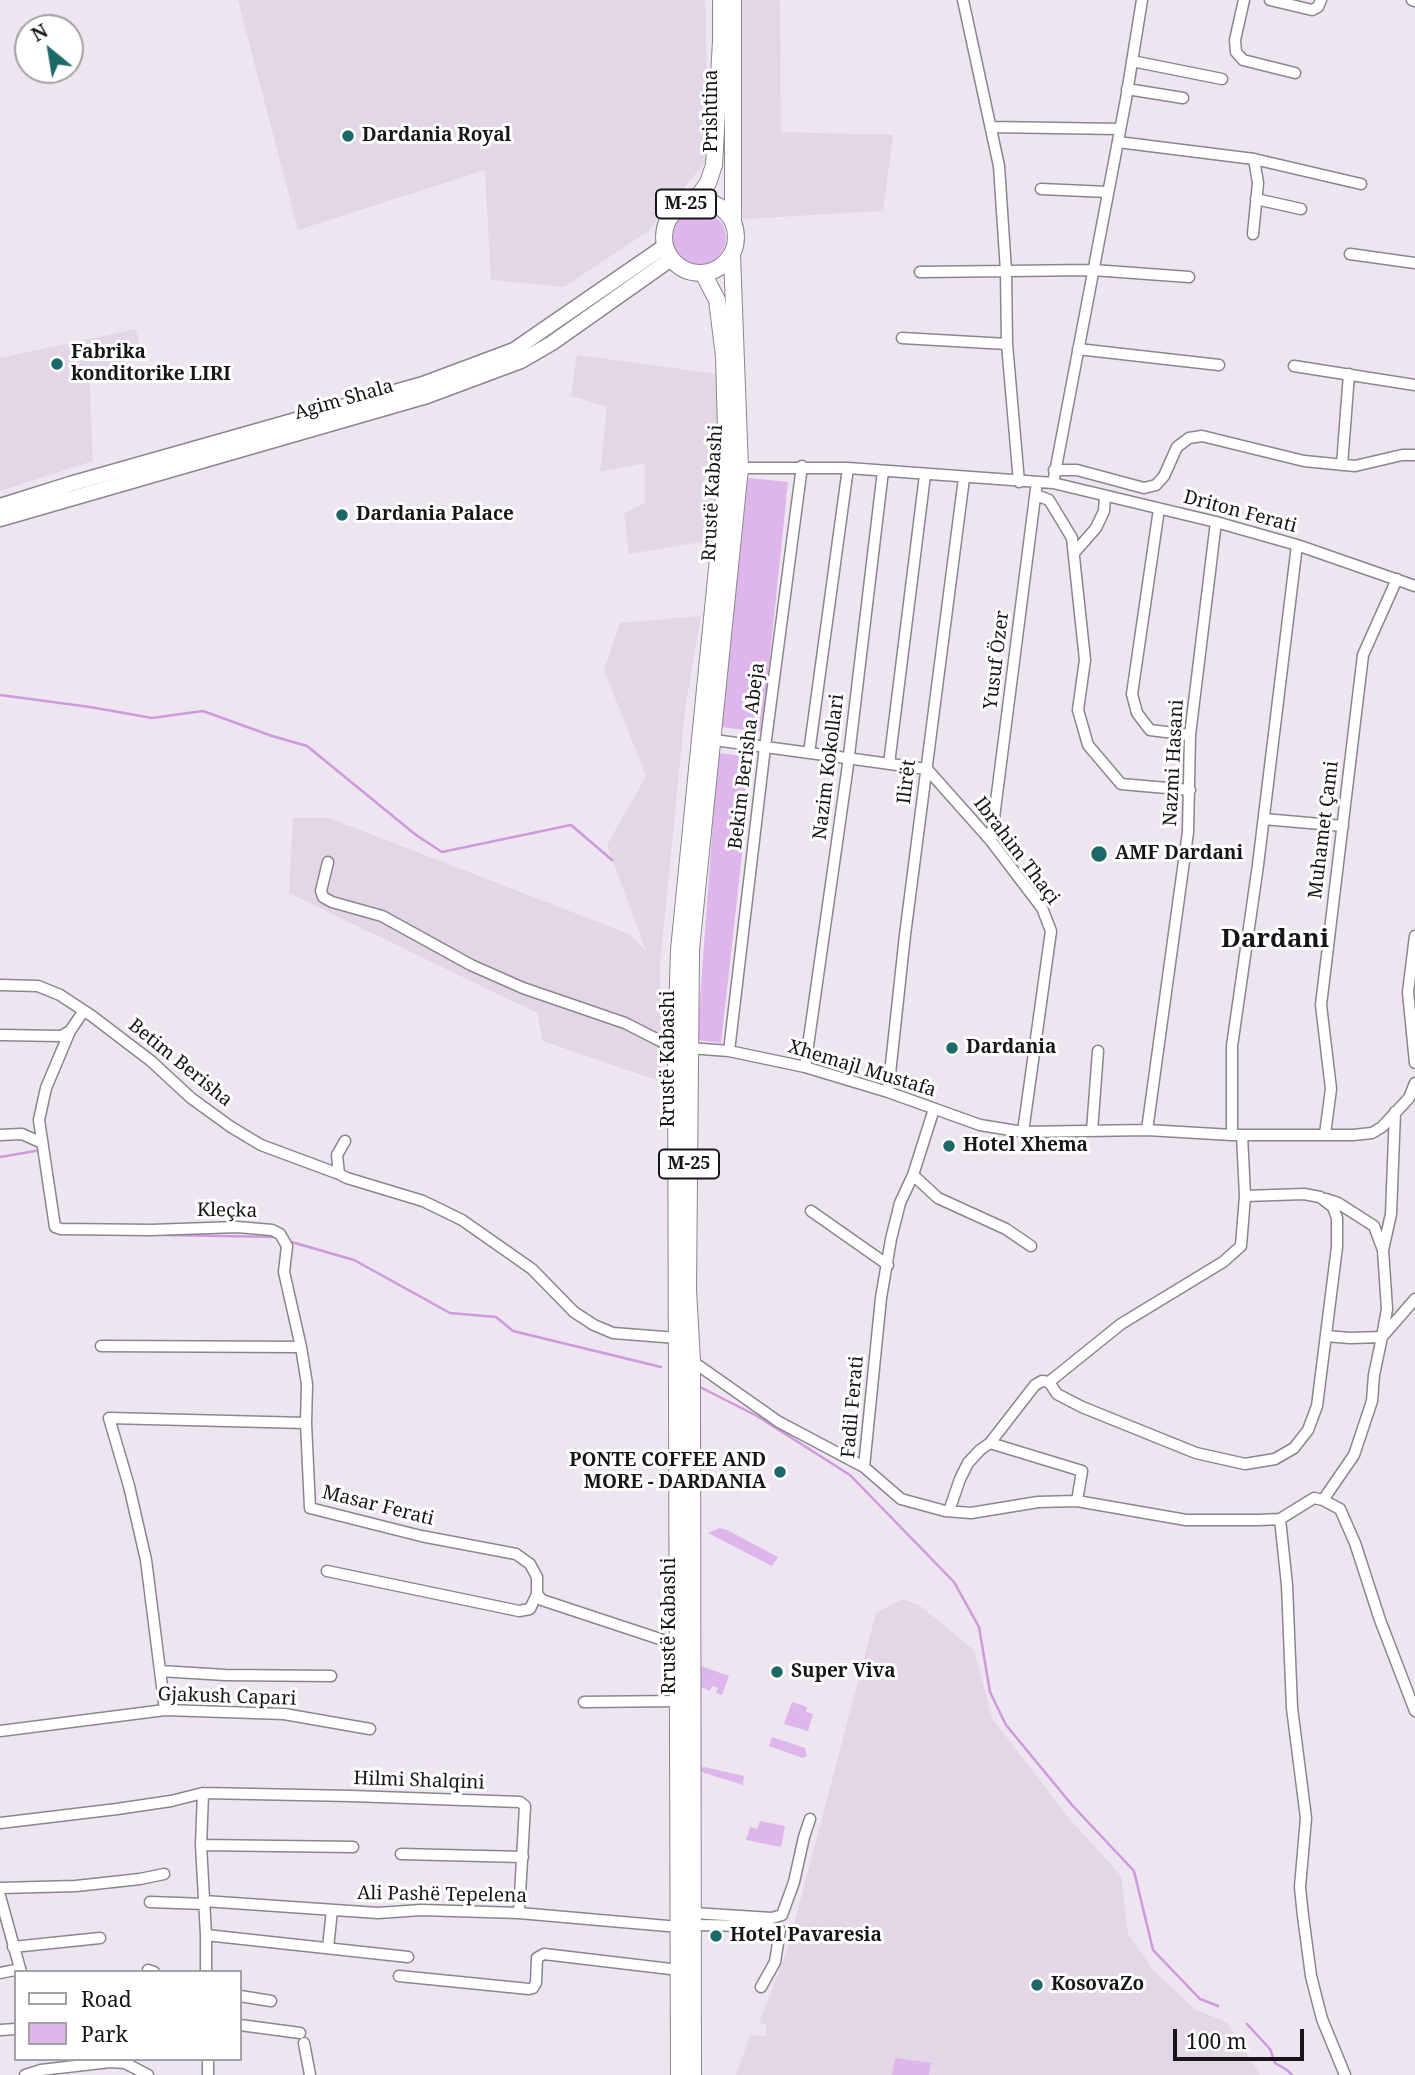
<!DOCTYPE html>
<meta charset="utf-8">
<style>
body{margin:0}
#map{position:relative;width:1415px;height:2075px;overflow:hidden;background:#ede5ef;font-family:"Noto Serif",serif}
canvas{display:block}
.legend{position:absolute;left:14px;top:1970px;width:228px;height:91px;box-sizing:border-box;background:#fff;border:2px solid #a2a1a3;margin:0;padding:9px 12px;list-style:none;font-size:21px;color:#171518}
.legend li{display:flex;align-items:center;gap:14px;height:35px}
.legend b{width:35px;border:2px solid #a2a1a3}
.north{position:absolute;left:14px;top:14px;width:70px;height:70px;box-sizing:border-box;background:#fff;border:2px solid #a2a1a3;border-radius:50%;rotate:330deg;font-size:19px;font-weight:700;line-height:28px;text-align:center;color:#171518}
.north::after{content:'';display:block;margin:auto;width:24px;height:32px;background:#1c6967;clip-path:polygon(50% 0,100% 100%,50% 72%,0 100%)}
.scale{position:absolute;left:1173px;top:2029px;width:131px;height:32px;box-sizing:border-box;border:4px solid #171518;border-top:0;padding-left:9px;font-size:21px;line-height:24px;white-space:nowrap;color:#171518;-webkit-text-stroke:5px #fff;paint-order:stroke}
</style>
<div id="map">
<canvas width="1415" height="2075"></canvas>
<ul class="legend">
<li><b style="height:9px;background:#fff"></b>Road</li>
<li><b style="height:19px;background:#deb6eb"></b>Park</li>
</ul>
<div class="north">N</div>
<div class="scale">100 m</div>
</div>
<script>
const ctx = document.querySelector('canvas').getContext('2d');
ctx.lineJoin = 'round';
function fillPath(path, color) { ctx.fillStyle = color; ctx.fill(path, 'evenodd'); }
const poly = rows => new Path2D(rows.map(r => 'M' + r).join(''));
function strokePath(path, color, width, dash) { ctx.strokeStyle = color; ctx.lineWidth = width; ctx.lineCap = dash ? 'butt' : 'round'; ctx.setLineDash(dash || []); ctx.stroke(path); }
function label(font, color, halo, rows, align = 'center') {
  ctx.font = font + ' "Noto Serif",serif'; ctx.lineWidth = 6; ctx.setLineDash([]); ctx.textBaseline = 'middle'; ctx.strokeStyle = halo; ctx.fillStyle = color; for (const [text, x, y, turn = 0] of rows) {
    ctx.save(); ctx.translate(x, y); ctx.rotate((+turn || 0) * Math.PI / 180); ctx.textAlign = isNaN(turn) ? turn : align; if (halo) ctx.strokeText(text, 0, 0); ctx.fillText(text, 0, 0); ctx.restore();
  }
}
const built = poly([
 [238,0,705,0,709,158,647,232,564,287,491,280,485,170,298,230],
 [736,0,780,0,781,132,893,135,883,211,743,219],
 [136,329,142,357,89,371,93,461,0,491,0,358],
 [577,355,718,374,724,473,713,540,629,554,624,513,645,503,645,463,600,472,607,407,571,396],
 [701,616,685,709,660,966,662,1082,543,1041,537,1013,289,893,293,818,329,818,629,934,646,951,607,845,646,776,604,670,620,623],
 [902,1599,919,1605,974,1650,992,1718,1068,1817,1121,1876,1128,1934,1154,1971,1196,2010,1227,2022,1260,2075,736,2075,750,2035,765,2036,767,2025,759,2023,787,1951,876,1613]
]);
const green = poly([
 '672 238a27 27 0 1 1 54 0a27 27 0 1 1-54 0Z',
 [748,478,788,482,762,732,721,727],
 [718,753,753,757,721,1043,697,1040],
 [720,1528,727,1530,778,1557,772,1566,708,1533],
 [695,1664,729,1676,722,1695,716,1693,718,1688,712,1686,710,1691,695,1684],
 [792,1702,807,1707,806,1712,813,1714,808,1731,784,1724],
 [772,1737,805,1748,807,1756,803,1758,769,1746],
 [704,1767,744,1776,743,1785,695,1770],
 [760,1821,785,1826,781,1847,746,1840,750,1827,757,1829],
 [895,2058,931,2063,929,2075,892,2075]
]);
const stream = poly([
 [0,695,90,707,152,718,203,711,272,736,307,746,416,835,442,852,571,825,612,860],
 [0,1157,41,1150],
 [166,1235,274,1237],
 [288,1241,354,1260,450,1313,496,1317,513,1331,661,1367],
 [698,1386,757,1416,850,1475,954,1582,979,1627,990,1692,1006,1725,1072,1805,1134,1871,1153,1950,1200,1999,1218,2006],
 [1247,2024,1270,2049,1275,2063,1287,2070,1292,2075]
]);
const minor = poly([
 [1244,0,1235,40,1236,52,1243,60,1295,73],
 [1270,0,1312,10,1318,7,1321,0],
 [1412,0,1415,1],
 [1132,61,1222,79],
 [1127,89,1183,98],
 [991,127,1120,129],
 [1118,142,1254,159,1258,183,1253,234],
 [1254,159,1361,184],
 [1041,189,1108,192],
 [1256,199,1301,209],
 [1350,254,1415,263],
 [920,272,1006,271,999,166,963,0],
 [902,338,1007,344],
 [1078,349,1219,365],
 [1294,366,1415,385],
 [1342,465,1349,374],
 [740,468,848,468,1053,483,1216,522,1297,545,1415,586],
 [1054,470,1077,470,1144,488,1156,485,1164,476,1177,447,1189,438,1202,436,1304,461,1355,466,1402,455,1415,455],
 [1019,482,1007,344,1006,271,1093,270,1189,277],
 [1053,483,1126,99,1142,0],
 [1036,495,1049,500,1072,538,1085,660,1078,710,1088,745,1121,784,1190,790],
 [1159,509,1132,694,1137,713,1150,730,1190,735],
 [1074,553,1096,528,1104,511,1105,496],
 [707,739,927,769,991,841,1042,908,1051,931,1023,1132],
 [809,753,848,468],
 [889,764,925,475],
 [1264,819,1343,826],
 [991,841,1036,489],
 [328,862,321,891,323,897,332,902,382,916,471,965,523,988,625,1023,676,1049],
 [1415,936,1408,992,1415,1063],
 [0,985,38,986,60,995,92,1016,151,1061,191,1098,231,1127,261,1145,339,1174],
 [83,1012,70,1031,46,1088,39,1120,55,1227,61,1229,151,1230,237,1227,272,1230,280,1234,287,1246,284,1272,301,1347,307,1384,306,1423],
 [0,1035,61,1036,70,1031],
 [689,1048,729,1051,805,1067,888,1092,980,1125,1023,1132,1147,1130,1232,1135,1353,1135,1372,1133,1382,1127,1409,1098,1415,1083],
 [729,1051,765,747,802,466],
 [805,1067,847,772,883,471],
 [888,1092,905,935,964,478],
 [934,1109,913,1175,900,1203,891,1239,881,1298,864,1467,901,1499,945,1511,971,1513,1038,1502,1077,1501,1186,1520,1259,1520,1280,1519,1314,1498,1323,1500,1340,1509,1355,1543,1380,1620,1415,1711],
 [1147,1130,1188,832,1190,735,1216,522],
 [1092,1131,1098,1051],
 [1325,1134,1331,1089,1321,1005,1363,655,1397,579],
 [0,1135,22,1134,40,1142],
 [1232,1135,1232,1046,1258,865,1297,545],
 [345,1141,337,1155,339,1174,347,1178,423,1201,462,1220,532,1269,574,1312,594,1325,613,1333,677,1338],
 [913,1175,938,1198,1006,1229,1031,1246],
 [1326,1199,1338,1203,1374,1226,1383,1250],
 [811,1211,888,1265],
 [1326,1336,1350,1338,1382,1337,1387,1309,1383,1250,1391,1214,1395,1112],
 [101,1346,301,1347],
 [692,1361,779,1422,864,1467],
 [1049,1382,1057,1394,1082,1407,1196,1453,1245,1464,1275,1459,1294,1448,1308,1430,1317,1406,1337,1247,1337,1218,1333,1207,1320,1197,1304,1194,1245,1196],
 [990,1443,1035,1385,1042,1381,1049,1382,1121,1324,1223,1262,1241,1246,1245,1196,1242,1135],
 [1323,1500,1354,1455,1372,1401,1374,1375,1382,1337,1415,1299],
 [949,1511,960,1479,968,1463,980,1450,990,1443,1082,1471,1077,1501],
 [1280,1519,1287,1585,1292,1708,1306,1818,1300,1887,1303,1916,1311,1976,1322,2019,1345,2075],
 [537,1594,542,1600,678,1645],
 [160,1671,225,1675,331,1676],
 [584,1702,678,1701],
 [165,1710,146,1560,129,1486,109,1418,306,1423,310,1508,421,1536,516,1554,530,1564,537,1577,537,1594,530,1609,519,1611,327,1571],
 [0,1731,165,1710,284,1714,370,1729],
 [203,1793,201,1845,206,1935,206,1972],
 [0,1823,117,1809,171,1801,203,1793,351,1796,520,1802,525,1806,519,1913],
 [201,1845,353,1847],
 [401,1854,523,1857],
 [0,1888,76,1886,140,1879,164,1874],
 [0,1896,21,1972],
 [204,1901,378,1913,421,1910,519,1913,679,1927],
 [150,1902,205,1904],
 [693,1913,772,1918,782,1915,794,1882,804,1837,810,1819],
 [693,1925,762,1926,780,1930,775,1962,761,1987],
 [206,1935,408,1957],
 [13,1947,100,1938],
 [328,1948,332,1910],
 [148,1970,154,1972],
 [0,1973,20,1969],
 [399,1976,529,1989,533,1988,536,1983,537,1958,544,1954,679,1970],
 [240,1996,271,2001],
 [240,2025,300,2033],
 [0,2030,16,2029],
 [304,2043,310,2075],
 [25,2075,41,2070,110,2062,125,2063,148,2075],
 [208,2075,208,2059]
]);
const secondary = poly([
 [0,506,70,484,423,384,514,350,665,246],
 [0,519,427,396,521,361,552,343,671,259]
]);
const primary = poly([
 [733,0,733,221],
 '664 237a36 36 0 1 1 72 0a36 36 0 1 1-72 0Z',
 [694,202,708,183,714,165,721,41,721,0],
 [679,2075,676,1049,679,950,727,468,724,356,717,300,703,273],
 [693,2075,692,1361,688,1290,691,949,740,468,732,255]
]);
const markers = [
 [348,136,7,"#1c6967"],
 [57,364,7,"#1c6967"],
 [342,515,7,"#1c6967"],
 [1099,854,9,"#1c6967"],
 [952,1048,7,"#1c6967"],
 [949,1146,7,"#1c6967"],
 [780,1472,7,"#1c6967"],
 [777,1672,7,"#1c6967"],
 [716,1936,7,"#1c6967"],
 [1037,1985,7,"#1c6967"]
];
const shields = [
 [686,204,60],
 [689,1164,60]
];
const shieldNames = [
 ["M-25",686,204],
 ["M-25",689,1164]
];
const streetNames = [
 ["Prishtina",712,111,-90],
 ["Agim Shala",344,400,-16],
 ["Rrustë Kabashi",713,493,-87],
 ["Driton Ferati",1240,512,15],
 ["Yusuf Özer",997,660,-83],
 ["Bekim Berisha Abeja",747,756,-83],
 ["Nazmi Hasani",1174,763,-87],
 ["Nazim Kokollari",829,767,-83],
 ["Ilirët",907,782,-83],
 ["Muhamet Çami",1324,830,-83],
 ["Ibrahim Thaçi",1016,851,53],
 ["Rrustë Kabashi",669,1059,-90],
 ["Betim Berisha",180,1063,39],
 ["Xhemajl Mustafa",862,1069,17],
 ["Kleçka",227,1211,1],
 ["Fadil Ferati",853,1407,-85],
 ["Masar Ferati",378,1506,14],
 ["Rrustë Kabashi",670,1626,-90],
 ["Gjakush Capari",227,1697,2],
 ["Hilmi Shalqini",419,1781,2],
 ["Ali Pashë Tepelena",442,1895,1]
];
const poiNames = [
 ["Dardania Royal",362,136],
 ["Fabrika",71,353],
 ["konditorike LIRI",71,375],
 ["Dardania Palace",356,515],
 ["AMF Dardani",1115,854],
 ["Dardania",966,1048],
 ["Hotel Xhema",963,1146],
 ["PONTE COFFEE AND",766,1461,"right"],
 ["MORE - DARDANIA",766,1483,"right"],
 ["Super Viva",791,1672],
 ["Hotel Pavaresia",730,1936],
 ["KosovaZo",1051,1985]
];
const districtNames = [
 ["Dardani",1275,940]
];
fillPath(built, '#e3d7e7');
fillPath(green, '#deb6eb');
strokePath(stream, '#ce99dd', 2.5);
strokePath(minor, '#8c858e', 13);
strokePath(secondary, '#8c858e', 17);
strokePath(primary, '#8c858e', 18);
strokePath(minor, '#fff', 10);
strokePath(secondary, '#fff', 14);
strokePath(primary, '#fff', 16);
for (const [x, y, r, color] of markers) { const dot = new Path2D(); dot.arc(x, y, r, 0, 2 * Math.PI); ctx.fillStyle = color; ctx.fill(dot); strokePath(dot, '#fff', 2.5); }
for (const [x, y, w] of shields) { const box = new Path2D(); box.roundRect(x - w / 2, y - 14.5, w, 29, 5); ctx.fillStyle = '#fff'; ctx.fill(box); strokePath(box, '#171518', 2); }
label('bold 18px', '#171518', null, shieldNames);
label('19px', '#171518', '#fff', streetNames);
label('bold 19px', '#171518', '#fff', poiNames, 'left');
label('bold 26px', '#171518', '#fff', districtNames);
</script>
